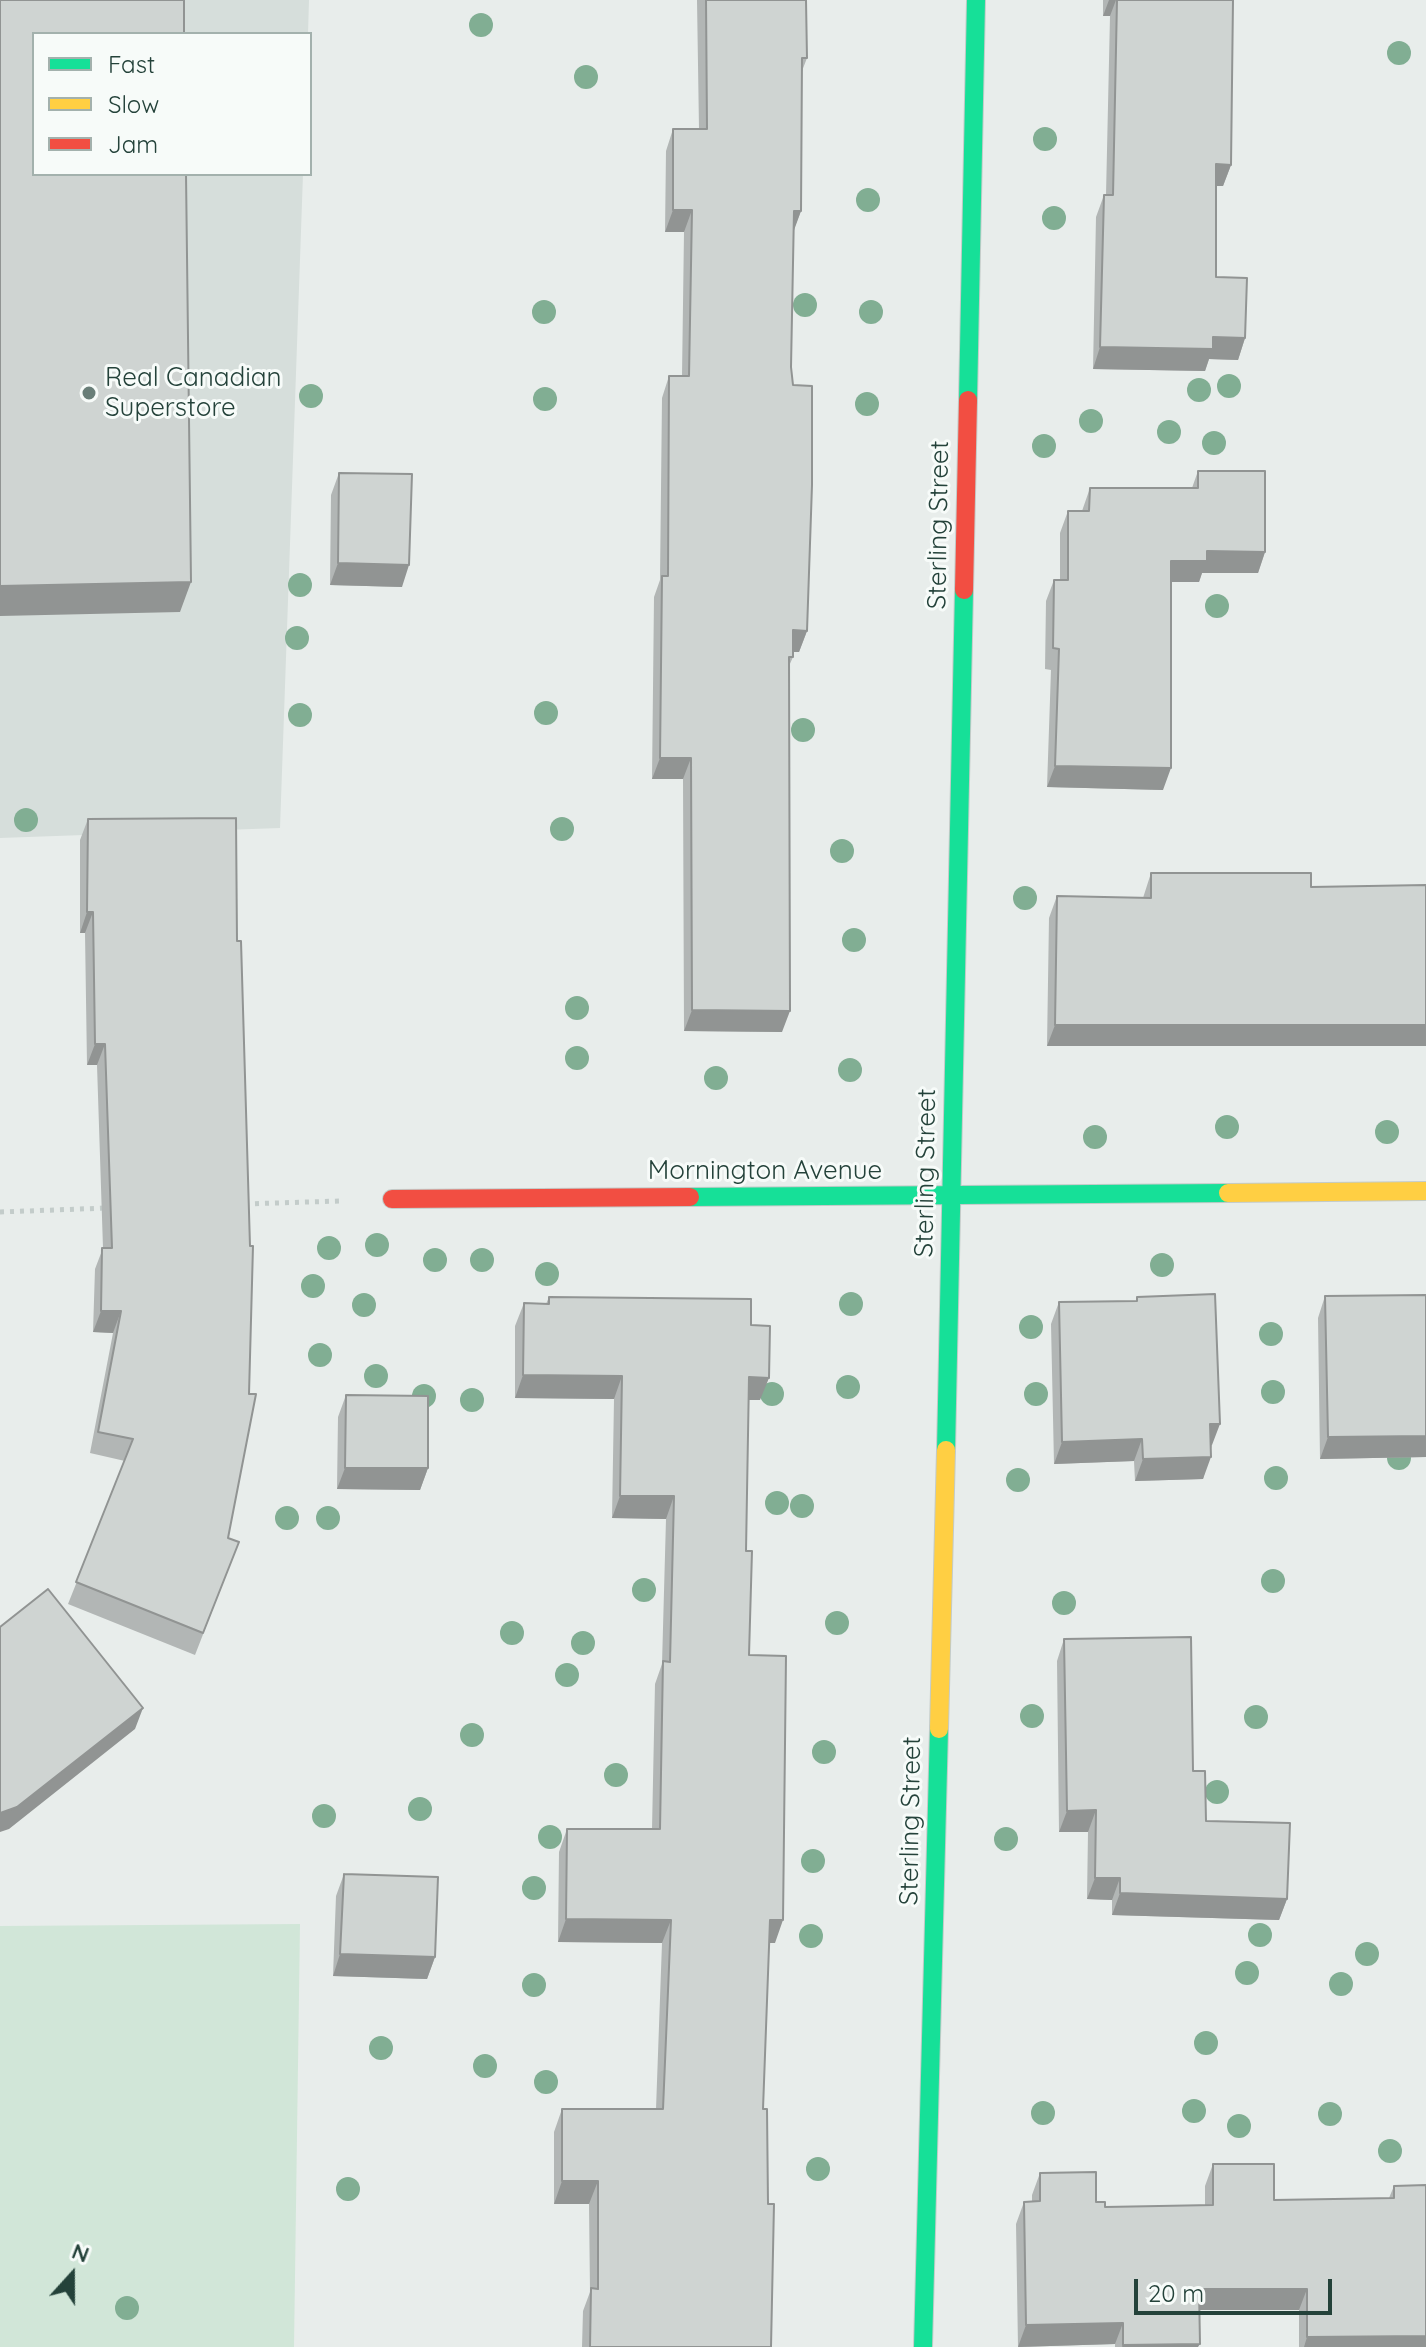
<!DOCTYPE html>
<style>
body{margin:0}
#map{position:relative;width:1426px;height:2347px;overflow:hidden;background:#e8edeb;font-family:Quicksand,sans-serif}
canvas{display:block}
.legend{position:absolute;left:32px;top:32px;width:280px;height:144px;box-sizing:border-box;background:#f7fbf9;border:2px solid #a3b1ad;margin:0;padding:10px 14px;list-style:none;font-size:24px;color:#24423a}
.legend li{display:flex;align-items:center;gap:16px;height:40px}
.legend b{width:40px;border:2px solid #a3b1ad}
.north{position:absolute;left:32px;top:2235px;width:80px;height:80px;-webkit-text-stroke:6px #f7fbf9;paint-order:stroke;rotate:21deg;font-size:22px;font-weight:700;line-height:32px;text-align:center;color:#24423a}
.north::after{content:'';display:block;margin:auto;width:28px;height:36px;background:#24423a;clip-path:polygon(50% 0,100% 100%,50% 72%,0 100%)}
.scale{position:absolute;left:1134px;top:2279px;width:198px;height:36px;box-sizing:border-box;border:4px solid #24423a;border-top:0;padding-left:10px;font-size:24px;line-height:28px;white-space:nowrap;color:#24423a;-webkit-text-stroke:6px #f7fbf9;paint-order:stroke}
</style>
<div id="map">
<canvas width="1426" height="2347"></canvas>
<ul class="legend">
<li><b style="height:10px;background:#16e098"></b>Fast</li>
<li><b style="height:10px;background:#ffcf43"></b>Slow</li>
<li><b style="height:10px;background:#f24e42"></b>Jam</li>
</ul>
<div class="north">N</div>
<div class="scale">20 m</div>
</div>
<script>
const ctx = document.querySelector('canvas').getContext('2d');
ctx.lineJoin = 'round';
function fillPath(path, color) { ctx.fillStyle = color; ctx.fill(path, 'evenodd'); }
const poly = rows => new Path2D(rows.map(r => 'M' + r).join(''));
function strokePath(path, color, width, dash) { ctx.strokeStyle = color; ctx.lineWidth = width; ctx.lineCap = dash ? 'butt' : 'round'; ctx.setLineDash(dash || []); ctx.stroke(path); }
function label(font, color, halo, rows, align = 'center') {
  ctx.font = font + ' Quicksand,sans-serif'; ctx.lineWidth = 6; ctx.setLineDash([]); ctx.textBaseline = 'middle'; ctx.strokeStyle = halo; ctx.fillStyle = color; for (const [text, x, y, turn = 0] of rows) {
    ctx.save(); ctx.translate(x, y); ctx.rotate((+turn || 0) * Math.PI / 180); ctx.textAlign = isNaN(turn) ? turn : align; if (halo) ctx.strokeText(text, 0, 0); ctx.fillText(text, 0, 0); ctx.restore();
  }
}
const built = poly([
 [0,0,309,0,308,34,34,34,34,174,303,174,280,828,0,838]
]);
const green = poly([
 [300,1924,294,2347,0,2347,0,1926]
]);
const path = poly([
 [245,1204,339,1201],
 [0,1212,107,1208]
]);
const fast = poly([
 [968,400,976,0],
 [690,1197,1228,1193],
 [946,1450,964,590],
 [923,2347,939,1729]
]);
const slow = poly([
 [1228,1193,1426,1191],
 [939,1729,946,1450]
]);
const jam = poly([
 [964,590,968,400],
 [392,1199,690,1197]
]);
const trees = [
 [481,25],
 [1399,53],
 [586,77],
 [1045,139],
 [868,200],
 [1054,218],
 [805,305],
 [544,312],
 [871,312],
 [1229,386],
 [1199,390],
 [311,396],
 [545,399],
 [867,404],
 [1091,421],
 [1169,432],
 [1214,443],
 [1044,446],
 [300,585],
 [1217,606],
 [297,638],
 [546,713],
 [300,715],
 [803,730],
 [26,820],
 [562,829],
 [842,851],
 [1025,898],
 [854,940],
 [577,1008],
 [577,1058],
 [850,1070],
 [716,1078],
 [1227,1127],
 [1387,1132],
 [1095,1137],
 [377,1245],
 [329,1248],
 [435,1260],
 [482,1260],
 [1162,1265],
 [547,1274],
 [313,1286],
 [851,1304],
 [364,1305],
 [1031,1327],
 [1271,1334],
 [320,1355],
 [376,1376],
 [848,1387],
 [1273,1392],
 [772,1394],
 [1036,1394],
 [424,1396],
 [472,1400],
 [1399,1458],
 [1276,1478],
 [1018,1480],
 [777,1503],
 [802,1506],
 [287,1518],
 [328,1518],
 [1273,1581],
 [644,1590],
 [1064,1603],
 [837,1623],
 [512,1633],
 [583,1643],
 [567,1675],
 [1032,1716],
 [1256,1717],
 [472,1735],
 [824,1752],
 [616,1775],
 [1217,1792],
 [420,1809],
 [324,1816],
 [550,1837],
 [1006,1839],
 [813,1861],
 [534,1888],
 [1260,1935],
 [811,1936],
 [1367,1954],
 [1247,1973],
 [1341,1984],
 [534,1985],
 [1206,2043],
 [381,2048],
 [485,2066],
 [546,2082],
 [1194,2111],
 [1043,2113],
 [1330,2114],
 [1239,2126],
 [1390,2151],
 [818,2169],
 [348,2189],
 [127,2308]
];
const wall = poly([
 [697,0,806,0,807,58,802,71,801,211,793,231,791,367,807,631,799,652,793,652,793,657,789,666,782,1032,684,1031,683,779,652,779,654,597,660,580,662,398,669,376,682,376,684,232,665,232,666,151,673,129,699,129],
 [1103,0,1233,0,1231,165,1223,186,1216,186,1216,277,1245,338,1238,360,1209,359,1205,371,1093,369,1096,217,1104,195,1106,195,1110,16,1103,16],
 [1198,471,1265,552,1258,573,1202,573,1199,582,1171,582,1163,790,1047,787,1051,670,1045,669,1046,601,1054,580,1060,580,1060,533,1068,511,1082,511,1090,488,1192,488],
 [339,473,402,587,330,585,331,495],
 [88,819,228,1538,239,1542,195,1655,68,1604,125,1461,90,1453,113,1333,93,1332,95,1269,103,1248,97,1065,87,1065,85,933,80,933,80,840],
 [1151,873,1311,873,1047,1046,1049,918,1057,896,1143,898],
 [1426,1295,1426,1457,1320,1459,1318,1318,1325,1296],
 [549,1297,751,1325,760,1400,748,1400,746,1551,749,1655,775,1943,769,1943,763,2109,768,2204,771,2347,582,2347,583,2311,590,2292,589,2204,554,2204,554,2132,562,2109,656,2109,662,1943,558,1942,559,1852,567,1829,652,1829,655,1684,662,1664,666,1519,612,1518,614,1399,515,1398,515,1326,524,1303,546,1304],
 [1137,1297,1212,1445,1203,1479,1135,1481,1134,1461,1054,1464,1051,1324,1059,1302,1136,1301],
 [346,1395,428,1468,420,1490,337,1489,338,1417],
 [1064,1639,1193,1771,1206,1821,1287,1899,1279,1920,1112,1915,1112,1900,1087,1899,1088,1832,1059,1832,1057,1661],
 [344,1874,435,1957,427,1979,333,1976,336,1896],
 [1213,2164,1274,2200,1389,2198,1394,2186,1426,2347,1299,2347,1299,2310,1199,2310,1198,2347,1115,2347,1115,2344,1018,2347,1016,2224,1024,2202,1032,2202,1032,2195,1040,2173,1105,2207,1205,2205,1205,2186]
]);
const shadedWall = poly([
 [1109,0,1116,0,1110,16,1103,16],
 [1216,164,1231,165,1223,186,1208,186],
 [673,210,692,210,684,232,665,232],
 [794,211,801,211,793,233],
 [1213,337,1245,338,1238,360,1209,359,1205,371,1093,369,1100,347],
 [1207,551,1265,552,1258,573,1202,573,1199,582,1163,582,1171,561],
 [338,563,409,565,402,587,330,585],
 [191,582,180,612,0,616,0,586],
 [793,630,807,631,799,652,786,652],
 [660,758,691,758,683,779,652,779],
 [1055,766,1171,768,1163,790,1047,787],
 [87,912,93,912,85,933,80,933],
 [692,1010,790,1011,782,1032,684,1031],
 [1055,1025,1426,1025,1426,1046,1047,1046],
 [95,1044,105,1044,97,1065,87,1065],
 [101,1311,121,1311,113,1333,93,1332],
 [523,1375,622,1376,614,1399,515,1398],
 [749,1377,769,1378,760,1400,740,1400],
 [1210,1424,1220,1424,1212,1445,1202,1445],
 [1426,1436,1426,1457,1320,1459,1328,1437],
 [1142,1439,1134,1461,1054,1464,1062,1442],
 [1211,1457,1203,1479,1135,1481,1143,1459],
 [345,1468,428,1468,420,1490,337,1489],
 [620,1496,674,1496,666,1519,612,1518],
 [143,1708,135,1729,9,1829,0,1832,0,1813],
 [1096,1810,1088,1832,1059,1832,1067,1811],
 [1095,1878,1120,1878,1112,1900,1087,1899],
 [1120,1893,1287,1899,1279,1920,1112,1915],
 [566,1919,671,1920,662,1943,558,1942],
 [770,1920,783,1920,775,1943,762,1943],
 [340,1954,435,1957,427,1979,333,1976],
 [562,2181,598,2181,589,2204,554,2204],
 [1199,2289,1307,2289,1299,2310,1191,2310],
 [1123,2323,1115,2344,1018,2347,1026,2325],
 [1426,2336,1426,2347,1304,2347,1307,2337],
 [1200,2344,1198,2347,1122,2347,1123,2345]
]);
const building = poly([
 [0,0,184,0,184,34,34,34,34,174,186,174,191,582,0,586,0,0],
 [706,0,806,0,807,58,802,58,801,211,794,211,791,367,793,385,812,386,812,485,807,631,793,630,793,657,789,657,790,1011,692,1010,691,758,660,758,662,576,668,576,669,376,689,376,692,210,673,210,673,129,707,129,706,0],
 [1117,0,1233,0,1231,165,1216,164,1216,277,1247,278,1245,338,1213,337,1213,349,1100,347,1104,195,1113,195,1117,0],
 [1198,471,1265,471,1265,552,1207,551,1207,561,1171,561,1171,768,1055,766,1059,649,1053,648,1054,580,1068,580,1068,511,1089,511,1090,488,1198,488,1198,471],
 [339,473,412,474,409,565,338,563,339,473],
 [236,818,237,941,241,941,250,1246,253,1246,249,1394,256,1394,228,1538,239,1542,203,1633,76,1582,133,1439,98,1432,121,1311,101,1311,102,1248,112,1248,105,1044,95,1044,93,912,87,912,88,819,236,818],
 [1151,873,1311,873,1311,887,1426,885,1426,1025,1055,1025,1057,896,1151,898,1151,873],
 [1215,1294,1220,1424,1210,1424,1211,1457,1143,1459,1142,1439,1062,1442,1059,1302,1137,1301,1137,1297,1215,1294],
 [1426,1295,1426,1436,1328,1437,1325,1296,1426,1295],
 [549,1297,751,1299,751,1325,770,1326,769,1378,749,1377,746,1551,752,1551,749,1655,786,1656,783,1920,770,1920,763,2109,767,2109,768,2204,774,2204,771,2347,590,2347,591,2288,598,2289,598,2181,562,2181,562,2109,663,2109,671,1920,566,1919,567,1829,660,1829,663,1661,670,1662,674,1496,620,1496,622,1376,523,1375,524,1303,549,1304,549,1297],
 [346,1395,428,1396,428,1468,345,1468,346,1395],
 [48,1589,143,1708,17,1807,0,1813,0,1627,48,1589],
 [1191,1637,1193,1771,1205,1771,1206,1821,1290,1823,1287,1899,1120,1893,1120,1878,1095,1878,1096,1810,1067,1811,1064,1639,1191,1637],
 [344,1874,438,1877,435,1957,340,1954,344,1874],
 [1213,2164,1274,2164,1274,2200,1394,2198,1394,2186,1426,2185,1426,2336,1307,2337,1307,2289,1199,2289,1200,2344,1123,2345,1123,2323,1026,2325,1024,2202,1040,2201,1040,2173,1096,2172,1096,2202,1105,2202,1105,2207,1213,2205,1213,2164]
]);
const markers = [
 [89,393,8,"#697e78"]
];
const poiNames = [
 ["Real Canadian",105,378],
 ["Superstore",105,408]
];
const streetNames = [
 ["Sterling Street",939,525,-89],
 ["Mornington Avenue",765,1171],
 ["Sterling Street",926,1173,-89],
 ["Sterling Street",911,1821,-89]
];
fillPath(built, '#d6dedb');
fillPath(green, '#d1e6d8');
strokePath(fast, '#c3cbc8', 20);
strokePath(slow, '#c3cbc8', 20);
strokePath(jam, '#c3cbc8', 20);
strokePath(path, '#c3ccca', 5, [4, 6]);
strokePath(fast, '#16e098', 18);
strokePath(slow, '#ffcf43', 18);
strokePath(jam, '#f24e42', 18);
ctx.fillStyle = '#81ae93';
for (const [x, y] of trees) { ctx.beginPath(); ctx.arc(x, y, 12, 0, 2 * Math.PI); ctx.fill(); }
fillPath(wall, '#b2b6b5');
fillPath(shadedWall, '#919493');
fillPath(building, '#cfd4d2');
strokePath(building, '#919493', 2);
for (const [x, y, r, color] of markers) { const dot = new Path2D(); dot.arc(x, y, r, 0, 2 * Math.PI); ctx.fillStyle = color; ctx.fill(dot); strokePath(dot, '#f7fbf9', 3); }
label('26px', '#24423a', '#f7fbf9', poiNames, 'left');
label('26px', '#24423a', '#f7fbf9', streetNames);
</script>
